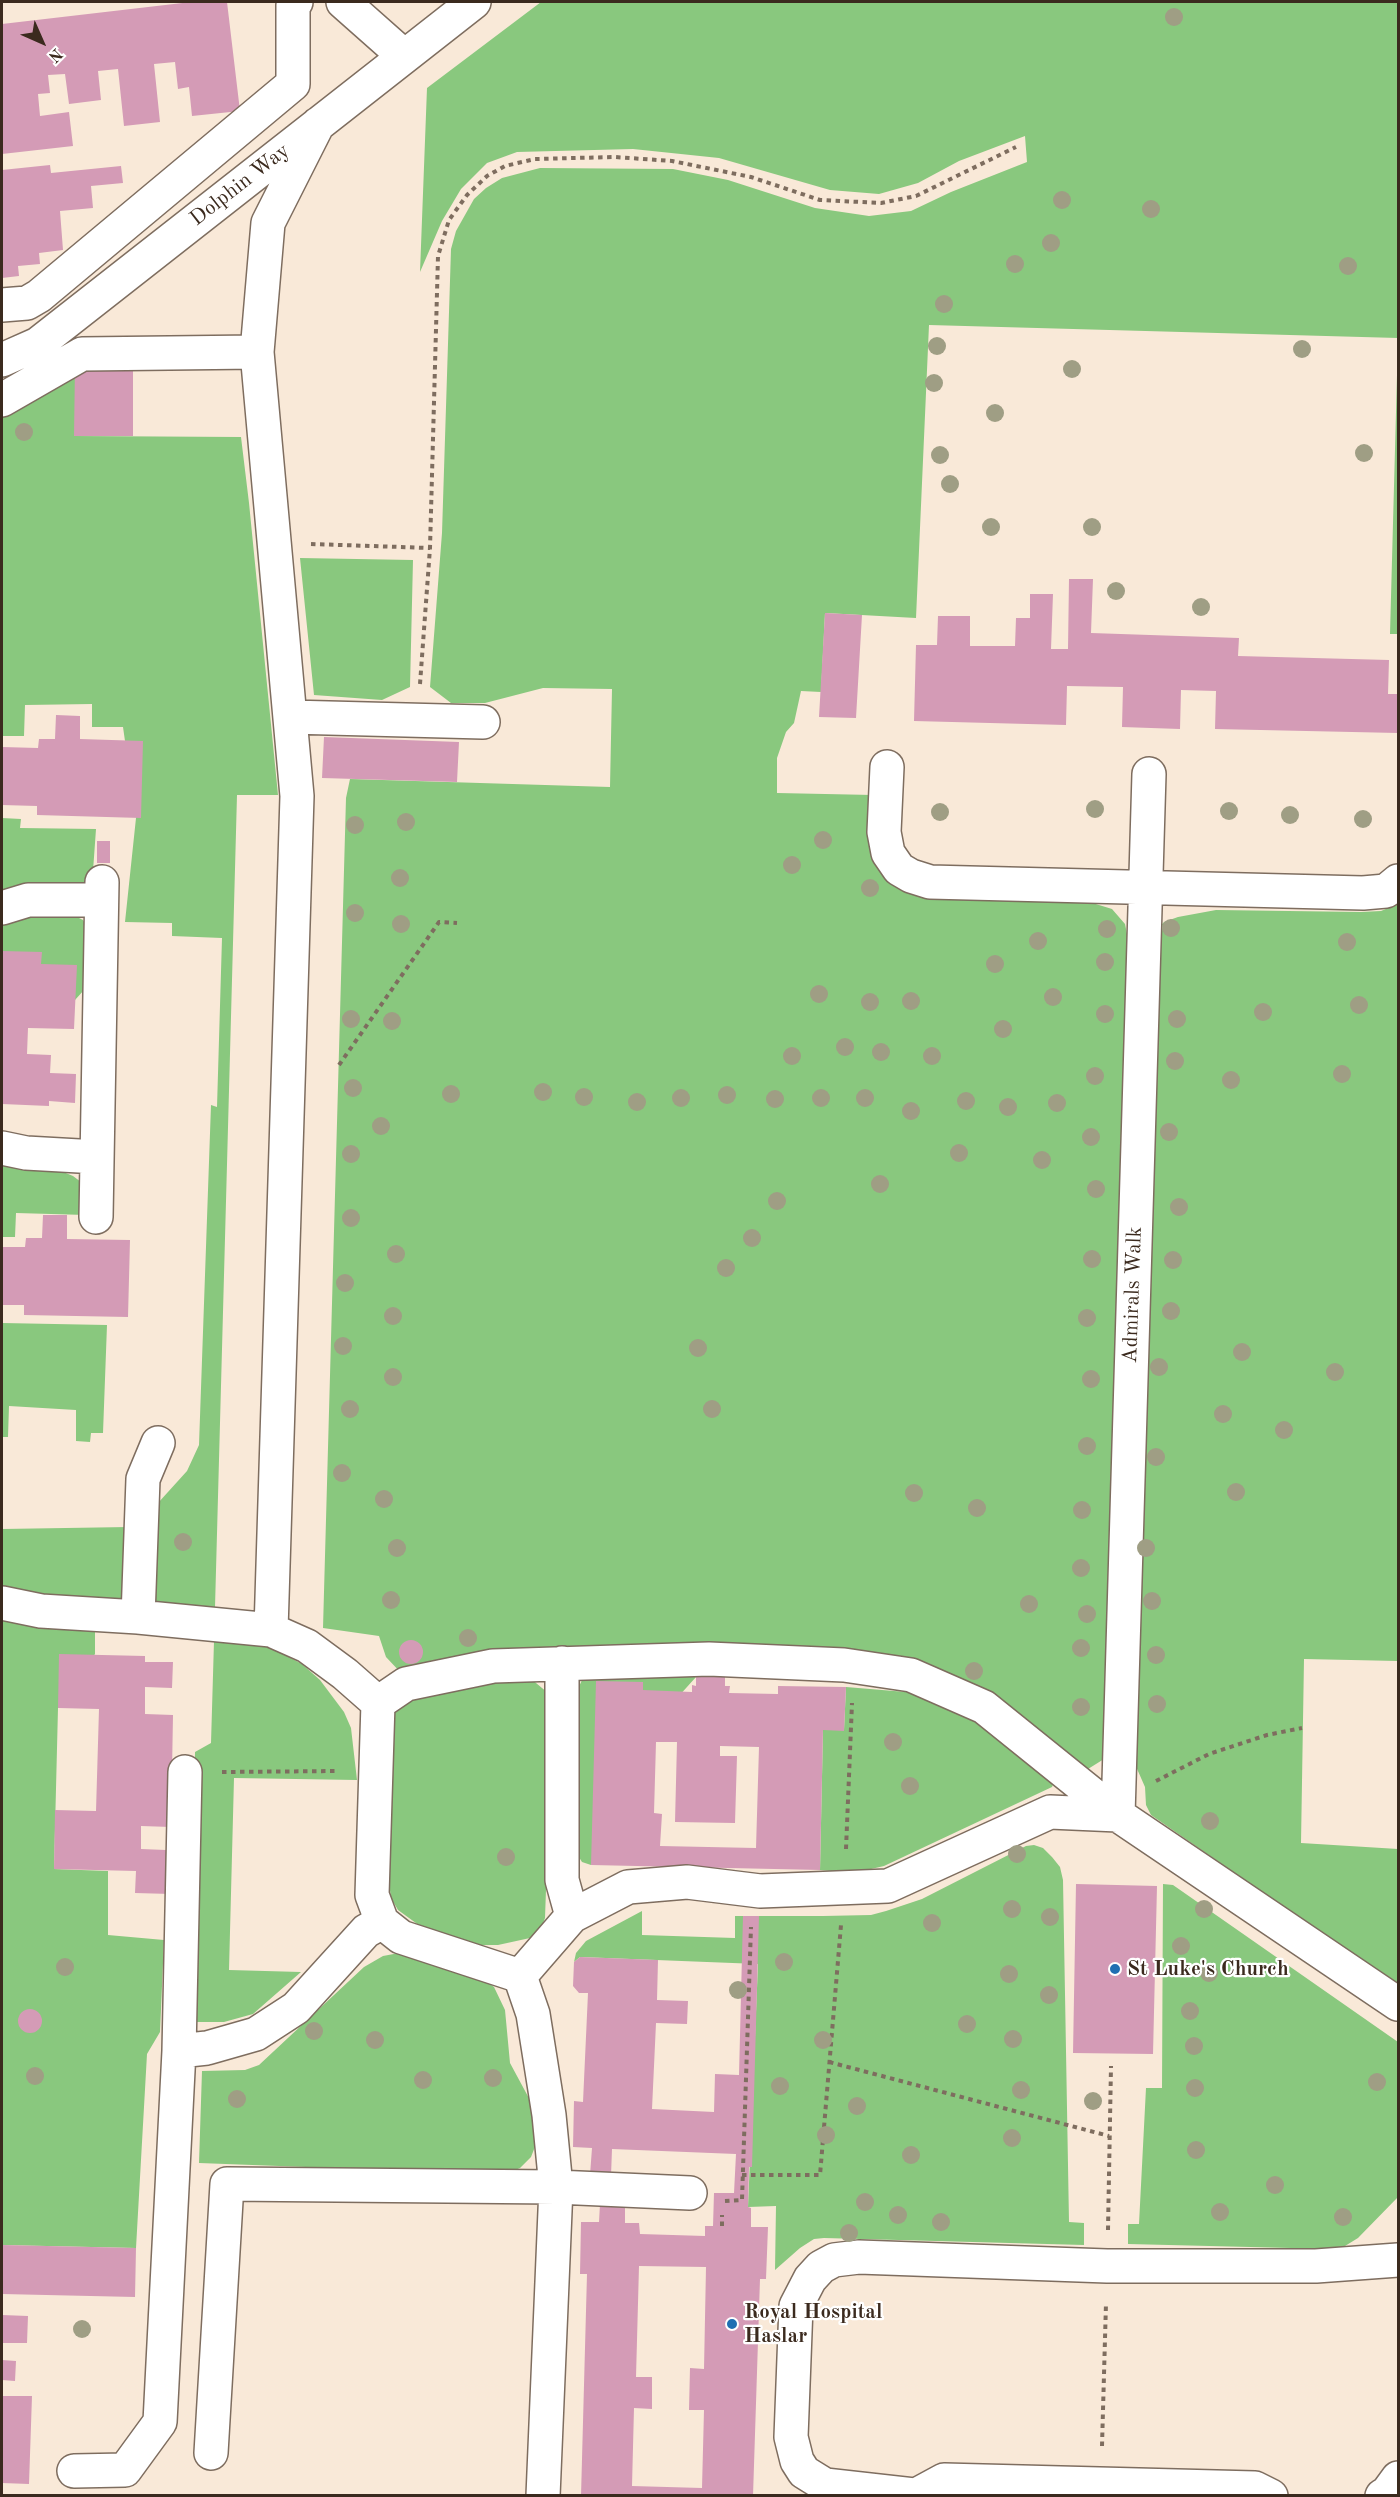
<!DOCTYPE html>
<style>
body{margin:0}
#map{position:relative;width:1400px;height:2497px;overflow:hidden;background:#f9e9d8;font-family:"Old Standard TT",serif}
canvas{display:block}
.frame{position:absolute;inset:0;border:3px solid #3b2a1e;pointer-events:none}
.north{position:absolute;left:12px;top:12px;width:60px;height:60px;-webkit-text-stroke:4px #fff;paint-order:stroke;rotate:135deg;font-size:16px;font-weight:700;line-height:24px;text-align:center;color:#3b2a1e}
.north::after{content:'';display:block;margin:auto;width:21px;height:27px;background:#3b2a1e;clip-path:polygon(50% 0,100% 100%,50% 72%,0 100%)}
</style>
<div id="map">
<canvas width="1400" height="2497"></canvas>
<div class="frame"></div>
<div class="north">N</div>
</div>
<script>
const ctx = document.querySelector('canvas').getContext('2d');
ctx.lineJoin = 'round';
function fillPath(path, color) { ctx.fillStyle = color; ctx.fill(path, 'evenodd'); }
const poly = rows => new Path2D(rows.map(r => 'M' + r).join(''));
function strokePath(path, color, width, dash) { ctx.strokeStyle = color; ctx.lineWidth = width; ctx.lineCap = dash ? 'butt' : 'round'; ctx.setLineDash(dash || []); ctx.stroke(path); }
function label(font, color, halo, rows, align = 'center') {
  ctx.font = font + ' "Old Standard TT",serif'; ctx.lineWidth = 4.5; ctx.setLineDash([]); ctx.textBaseline = 'middle'; ctx.strokeStyle = halo; ctx.fillStyle = color; for (const [text, x, y, turn = 0] of rows) {
    ctx.save(); ctx.translate(x, y); ctx.rotate((+turn || 0) * Math.PI / 180); ctx.textAlign = isNaN(turn) ? turn : align; if (halo) ctx.strokeText(text, 0, 0); ctx.fillText(text, 0, 0); ctx.restore();
  }
}
const green = poly([
 [541,2,1398,2,1398,634,1390,634,1398,338,929,325,916,618,825,613,821,692,801,691,794,723,786,732,777,758,777,793,873,795,874,855,1086,901,1112,909,1125,924,1127,934,1104,1759,1088,1769,1040,1734,945,1673,402,1674,386,1657,379,1636,323,1628,346,798,350,779,610,787,612,689,543,688,485,703,451,703,430,687,442,533,451,249,456,231,474,199,486,188,502,178,540,168,673,169,728,180,815,208,869,216,911,211,951,192,1027,162,1025,136,959,161,918,183,879,194,830,190,719,158,633,149,517,152,487,163,461,189,442,221,420,272,427,88],
 [75,366,75,436,241,437,249,503,278,795,237,795,215,1607,149,1601,158,1503,187,1471,199,1445,211,1105,217,1107,222,938,172,936,172,923,125,922,136,818,123,727,92,727,92,704,25,705,24,736,2,736,2,409],
 [300,558,413,560,410,687,382,700,314,695],
 [2,818,21,819,20,828,96,829,93,871,83,888,2,898],
 [1398,904,1398,1661,1304,1659,1301,1843,1398,1849,1398,1986,1151,1815,1146,1805,1145,1787,1134,1762,1157,930,1164,922,1178,917,1216,910,1361,912,1381,911],
 [18,916,75,916,83,920,88,929,84,990,75,1000,2,992,2,921],
 [2,1162,61,1171,73,1176,81,1182,86,1215,16,1213,15,1237,2,1237],
 [2,1323,107,1325,103,1433,91,1433,90,1442,76,1441,76,1410,9,1406,8,1437,2,1437],
 [129,1527,125,1601,2,1591,2,1529],
 [2,1615,95,1632,95,1654,58,1708,54,1869,108,1871,108,1935,164,1940,160,2032,147,2054,136,2248,2,2245],
 [214,1641,270,1647,302,1664,320,1680,344,1712,351,1728,357,1780,234,1778,229,1970,301,1972,253,2014,224,2022,191,2022,195,1752,211,1743],
 [614,1670,696,1677,650,1728,591,1865,582,1862,577,1854,577,1691,582,1680],
 [530,1678,548,1693,552,1719,545,1918,541,1929,530,1938,498,1945,475,1945,431,1934,398,1910,391,1898,389,1883,392,1711,421,1691],
 [846,1687,918,1693,965,1711,1054,1782,1052,1787,884,1866,854,1873,820,1870,823,1730,844,1730],
 [1034,1845,1043,1848,1052,1857,1060,1867,1063,1880,1069,2222,1084,2223,1084,2245,824,2238,814,2239,800,2248,775,2270,776,2206,748,2207,758,1964,580,1957,574,1962,576,1953,586,1941,642,1911,642,1935,735,1938,735,1916,823,1916,871,1915,886,1911,922,1899,1026,1846],
 [1163,1884,1173,1885,1398,2042,1398,2197,1358,2238,1345,2246,1332,2249,1128,2244,1128,2224,1139,2224,1146,2088,1162,2088],
 [399,1953,483,1979,494,1987,505,2010,510,2063,531,2102,536,2144,531,2157,520,2168,508,2173,493,2174,199,2163,202,2071,245,2070,259,2065,364,1967,383,1956]
]);
const building = poly([
 [191,2,227,2,240,111,192,116,189,87,178,89,175,62,154,64,160,122,124,126,118,69,98,71,101,100,69,104,65,74,48,75,50,93,38,94,40,116,69,112,73,146,2,154,2,24],
 [50,165,51,173,121,166,123,183,91,186,93,208,60,211,63,250,39,253,40,264,18,266,19,276,2,278,2,170],
 [75,366,133,366,133,436,74,436],
 [1069,579,1093,579,1091,633,1239,638,1238,656,1389,660,1388,694,1398,694,1398,733,1215,729,1216,691,1181,690,1180,729,1122,727,1123,687,1067,686,1066,725,914,721,916,645,937,645,938,616,970,616,970,646,1015,646,1016,618,1030,618,1030,594,1053,594,1051,649,1068,649],
 [825,613,862,615,856,718,819,717],
 [56,715,80,716,80,739,143,741,141,818,37,815,37,806,2,805,2,747,38,748,39,739,55,739],
 [324,737,459,742,457,782,322,778],
 [97,841,110,841,110,863,97,863],
 [2,951,42,952,41,964,77,965,74,1029,28,1028,27,1054,51,1055,50,1073,76,1074,75,1103,49,1101,49,1106,2,1104],
 [43,1215,67,1215,67,1239,130,1240,128,1317,24,1315,24,1305,2,1305,2,1247,25,1247,26,1238,42,1238],
 '399 1652a12 12 0 1 1 24 0a12 12 0 1 1-24 0Z',
 [59,1654,145,1656,145,1662,173,1662,172,1688,145,1687,145,1714,173,1715,171,1827,141,1826,141,1849,166,1850,166,1869,172,1869,171,1894,135,1893,136,1871,54,1869,55,1810,96,1811,99,1709,58,1708],
 [696,1677,725,1677,725,1686,730,1686,729,1693,778,1694,778,1686,846,1687,844,1731,823,1730,820,1870,591,1865,596,1681,643,1682,643,1690,692,1692,692,1685,696,1686],
 [656,1742,677,1742,675,1822,735,1823,737,1756,720,1756,720,1746,759,1747,756,1848,660,1846,662,1814,654,1813],
 [1076,1884,1157,1886,1153,2054,1073,2053],
 [743,1916,759,1916,752,2167,749,2167,748,2207,751,2208,751,2227,768,2227,766,2279,760,2279,753,2496,581,2496,587,2274,580,2274,581,2222,599,2222,600,2204,625,2205,625,2223,639,2223,640,2234,705,2236,705,2226,713,2226,714,2193,734,2193,736,2154,612,2149,611,2176,590,2175,592,2148,573,2147,574,2101,583,2102,588,1993,579,1993,573,1986,574,1962,580,1957,658,1960,657,2000,688,2001,687,2024,656,2023,652,2109,714,2112,715,2074,739,2075],
 [639,2266,706,2267,704,2369,690,2368,689,2410,704,2410,702,2488,632,2486,634,2408,652,2409,652,2377,636,2377],
 '18 2021a12 12 0 1 1 24 0a12 12 0 1 1-24 0Z',
 [2,2245,136,2248,135,2297,2,2294],
 [2,2315,28,2316,27,2343,2,2343],
 [2,2360,16,2361,15,2381,2,2380],
 [2,2396,32,2396,29,2484,2,2483]
]);
const path = poly([
 [311,544,430,548],
 [420,684,430,548,438,256,449,220,467,195,487,176,505,166,535,159,615,157,672,161,751,177,820,200,881,203,916,196,1016,147],
 [339,1065,439,922,457,923],
 [222,1772,338,1771],
 [1156,1781,1209,1754,1267,1735,1302,1728],
 [846,1849,852,1703],
 [829,2062,1109,2136],
 [742,2175,820,2175,841,1925],
 [725,2201,742,2200,751,1927],
 [722,2226,722,2215],
 [1108,2230,1111,2066],
 [1102,2446,1106,2303]
]);
const minor = poly([
 [343,2,404,56],
 [2,305,27,303,39,296,293,84,293,5,296,2],
 [2,360,38,344,474,2],
 [2,400,82,354,257,352],
 [290,717,483,722],
 [887,767,884,832,888,853,899,869,911,876,930,882,1363,893,1386,891,1398,881],
 [2,908,28,900,101,900],
 [2,1148,26,1153,97,1157],
 [96,1217,102,882],
 [158,1443,143,1479,138,1617,271,1630,307,1646,345,1674,378,1703],
 [2,1603,41,1611,138,1617],
 [271,1630,297,796,257,352,268,223,318,124],
 [562,1663,562,1880,572,1916],
 [1118,1815,1149,774],
 [520,1976,401,1937,382,1922,372,1895,378,1703,406,1684,493,1666,709,1659,844,1665,911,1675,984,1707,1118,1815,1398,2004],
 [520,1976,572,1916,628,1887,687,1882,760,1891,888,1886,1050,1812,1118,1815],
 [520,1976,533,2014,549,2115,556,2187,543,2496],
 [179,2051,207,2048,256,2034,296,2008,366,1931,382,1922],
 [211,2453,227,2184,556,2187,690,2193],
 [74,2471,125,2470,160,2422,179,2051,185,1772],
 [920,2493,944,2480,1255,2488,1271,2496],
 [923,2496,825,2485,804,2472,797,2461,791,2437,796,2306,810,2279,821,2267,834,2260,859,2257,1107,2266,1316,2266,1398,2260],
 [1382,2496,1387,2493,1398,2478]
]);
const trees = [
 [1174,17],
 [1062,200],
 [1151,209],
 [1051,243],
 [1015,264],
 [1348,266],
 [944,304],
 [937,346],
 [1302,349],
 [1072,369],
 [934,383],
 [995,413],
 [24,432],
 [1364,453],
 [940,455],
 [950,484],
 [991,527],
 [1092,527],
 [1116,591],
 [1201,607],
 [1095,809],
 [1229,811],
 [940,812],
 [1290,815],
 [1363,819],
 [406,822],
 [355,825],
 [823,840],
 [792,865],
 [400,878],
 [870,888],
 [355,913],
 [401,924],
 [1171,928],
 [1107,929],
 [1038,941],
 [1347,942],
 [1105,962],
 [995,964],
 [819,994],
 [1053,997],
 [911,1001],
 [870,1002],
 [1359,1005],
 [1263,1012],
 [1105,1014],
 [351,1019],
 [1177,1019],
 [392,1021],
 [1003,1029],
 [845,1047],
 [881,1052],
 [792,1056],
 [932,1056],
 [1175,1061],
 [1342,1074],
 [1095,1076],
 [1231,1080],
 [353,1088],
 [543,1092],
 [451,1094],
 [727,1095],
 [584,1097],
 [681,1098],
 [821,1098],
 [865,1098],
 [775,1099],
 [966,1101],
 [637,1102],
 [1057,1103],
 [1008,1107],
 [911,1111],
 [381,1126],
 [1169,1132],
 [1091,1137],
 [959,1153],
 [351,1154],
 [1042,1160],
 [880,1184],
 [1096,1189],
 [777,1201],
 [1179,1207],
 [351,1218],
 [752,1238],
 [396,1254],
 [1092,1259],
 [1173,1260],
 [726,1268],
 [345,1283],
 [1171,1311],
 [393,1316],
 [1087,1318],
 [343,1346],
 [698,1348],
 [1242,1352],
 [1159,1367],
 [1335,1372],
 [393,1377],
 [1091,1379],
 [350,1409],
 [712,1409],
 [1223,1414],
 [1284,1430],
 [1087,1446],
 [1156,1457],
 [342,1473],
 [1236,1492],
 [914,1493],
 [384,1499],
 [977,1508],
 [1082,1510],
 [183,1542],
 [397,1548],
 [1146,1548],
 [1081,1568],
 [391,1600],
 [1152,1601],
 [1029,1604],
 [1087,1614],
 [468,1638],
 [1081,1648],
 [1156,1655],
 [974,1671],
 [1157,1704],
 [1081,1707],
 [893,1742],
 [910,1786],
 [1210,1821],
 [1017,1854],
 [506,1857],
 [1012,1909],
 [1204,1909],
 [1050,1917],
 [932,1923],
 [1181,1946],
 [784,1962],
 [65,1967],
 [1209,1973],
 [1009,1974],
 [738,1990],
 [1049,1995],
 [1190,2011],
 [967,2024],
 [314,2031],
 [1013,2039],
 [375,2040],
 [823,2040],
 [1194,2046],
 [35,2076],
 [493,2078],
 [423,2080],
 [1377,2082],
 [780,2086],
 [1195,2088],
 [1021,2090],
 [237,2099],
 [1093,2101],
 [857,2106],
 [826,2135],
 [1012,2138],
 [1196,2150],
 [911,2155],
 [1275,2185],
 [865,2202],
 [1220,2212],
 [898,2215],
 [1343,2217],
 [941,2222],
 [849,2233],
 [82,2329]
];
const markers = [
 [1115,1969,6,"#1f6fb2"],
 [732,2324,6,"#1f6fb2"]
];
const streetNames = [
 ["Dolphin Way",240,185,-38],
 ["Admirals Walk",1133,1295,-88]
];
const poiNames = [
 ["St Luke's Church",1127,1969],
 ["Royal Hospital",744,2312],
 ["Haslar",744,2336]
];
fillPath(green, '#89c87e');
fillPath(building, '#d49bb6');
strokePath(minor, '#7e6d5f', 36);
strokePath(path, '#7e6d5f', 4, [4.5, 4.5]);
strokePath(minor, '#fff', 33);
ctx.fillStyle = '#9f9e84';
for (const [x, y] of trees) { ctx.beginPath(); ctx.arc(x, y, 9, 0, 2 * Math.PI); ctx.fill(); }
for (const [x, y, r, color] of markers) { const dot = new Path2D(); dot.arc(x, y, r, 0, 2 * Math.PI); ctx.fillStyle = color; ctx.fill(dot); strokePath(dot, '#fff', 2); }
label('21px', '#3b2a1e', '#fff', streetNames);
label('bold 21px', '#3b2a1e', '#fff', poiNames, 'left');
</script>
